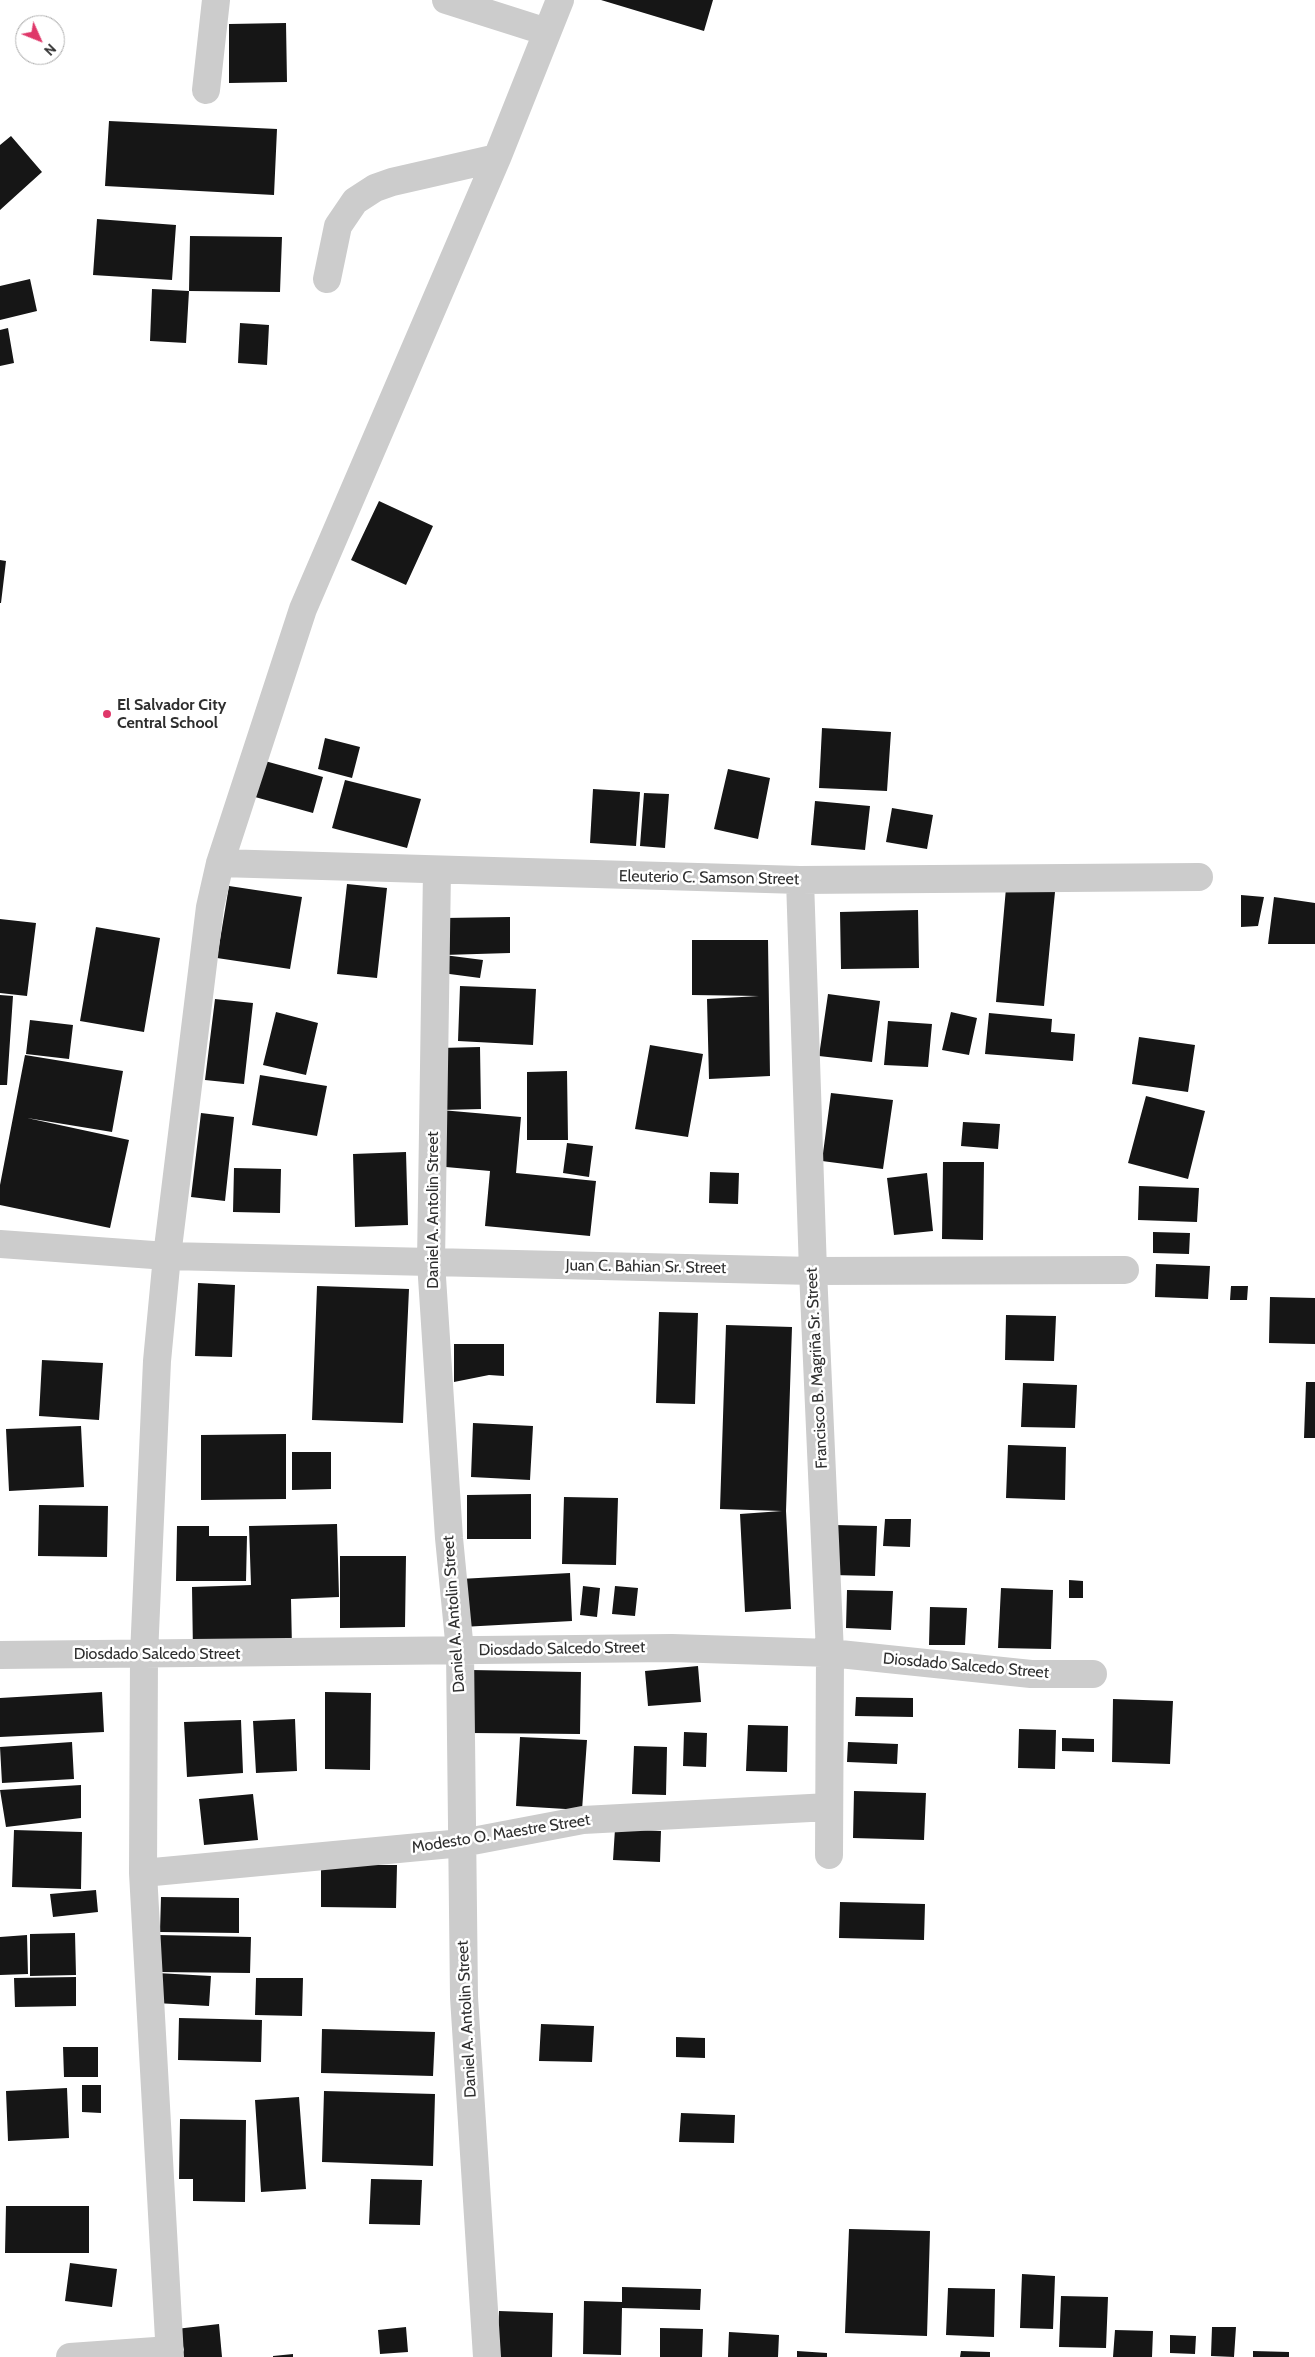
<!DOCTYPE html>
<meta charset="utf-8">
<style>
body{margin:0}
#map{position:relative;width:1315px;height:2357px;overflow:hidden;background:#fff;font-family:Cabin,sans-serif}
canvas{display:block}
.north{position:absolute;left:15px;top:15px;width:50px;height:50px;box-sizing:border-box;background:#fff;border:1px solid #acacac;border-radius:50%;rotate:134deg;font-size:14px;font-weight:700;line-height:20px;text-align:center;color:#2f2f2f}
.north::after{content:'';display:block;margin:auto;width:18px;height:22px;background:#df3769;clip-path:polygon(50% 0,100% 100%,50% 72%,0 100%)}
</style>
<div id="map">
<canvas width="1315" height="2357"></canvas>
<div class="north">N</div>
</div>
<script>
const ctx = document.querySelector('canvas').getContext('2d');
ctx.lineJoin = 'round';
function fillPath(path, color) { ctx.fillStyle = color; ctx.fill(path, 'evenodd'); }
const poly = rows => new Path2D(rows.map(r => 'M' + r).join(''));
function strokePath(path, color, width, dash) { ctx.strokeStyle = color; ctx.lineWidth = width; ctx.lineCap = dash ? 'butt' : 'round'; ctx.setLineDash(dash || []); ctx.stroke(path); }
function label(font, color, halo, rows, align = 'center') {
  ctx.font = font + ' Cabin,sans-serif'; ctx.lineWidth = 5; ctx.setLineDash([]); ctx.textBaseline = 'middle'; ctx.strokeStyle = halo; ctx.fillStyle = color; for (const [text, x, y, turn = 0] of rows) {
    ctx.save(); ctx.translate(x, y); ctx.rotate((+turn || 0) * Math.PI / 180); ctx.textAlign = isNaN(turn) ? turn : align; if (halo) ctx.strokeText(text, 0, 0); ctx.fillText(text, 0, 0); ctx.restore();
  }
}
const building = poly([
 [601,0,713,0,704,31],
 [286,23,287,82,229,83,229,24],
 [109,121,277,129,274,195,105,186],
 [11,136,42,172,0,210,0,145],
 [97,219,176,225,172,280,93,275],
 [190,236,282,237,280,292,189,291],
 [30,279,37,311,0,320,0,286],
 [152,289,189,291,186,343,150,341],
 [240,323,269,325,267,365,238,363],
 [8,328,14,363,0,366,0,330],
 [379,501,433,526,406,585,351,560],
 [0,560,6,561,1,603,0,603],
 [822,728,891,732,887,791,819,788],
 [325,738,360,747,352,778,318,769],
 [265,761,323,777,313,813,255,797],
 [728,769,770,778,758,839,714,829],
 [345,780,421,799,407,848,332,828],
 [593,789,640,792,636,846,590,843],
 [644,793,669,794,665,848,640,846],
 [815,801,870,806,865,850,811,845],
 [892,808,933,815,927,849,886,842],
 [347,884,387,888,377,978,337,974],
 [229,886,302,897,290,969,217,958],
 [1006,888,1055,892,1044,1006,996,1002],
 [1241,895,1264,897,1258,926,1241,927],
 [1274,897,1315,903,1315,944,1268,944],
 [918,910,919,968,841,969,840,912],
 [510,917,510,953,444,955,444,918],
 [0,919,36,923,27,996,0,993],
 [96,927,160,938,144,1032,80,1021],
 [692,940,768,940,770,1076,709,1079,707,999,759,996,692,995],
 [444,955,483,960,480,978,442,973],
 [460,986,536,989,533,1045,458,1041],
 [828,994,880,1001,872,1062,819,1056],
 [0,995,13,996,7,1085,0,1085],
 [215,999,253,1003,244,1084,205,1080],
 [276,1012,318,1023,306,1075,263,1065],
 [951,1012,977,1018,969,1055,942,1050],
 [989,1013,1052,1019,1051,1032,1075,1034,1073,1061,985,1054],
 [30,1020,73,1025,69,1059,26,1054],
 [888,1021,932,1024,928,1067,884,1065],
 [1139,1037,1195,1045,1188,1092,1132,1084],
 [650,1045,703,1054,688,1137,635,1129],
 [480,1047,481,1109,441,1110,440,1048],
 [25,1055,123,1071,112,1132,27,1118,129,1140,110,1228,0,1205,0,1185],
 [567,1071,568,1140,527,1140,527,1072],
 [260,1075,327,1086,317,1136,252,1125],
 [831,1093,893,1100,883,1169,822,1161],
 [1146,1096,1205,1111,1188,1179,1128,1163],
 [441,1110,521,1117,516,1173,596,1181,590,1236,485,1226,490,1171,435,1166],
 [201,1113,234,1117,225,1201,191,1197],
 [963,1122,1000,1124,998,1149,961,1146],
 [567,1143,593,1146,589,1177,563,1173],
 [406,1152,408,1225,355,1227,353,1154],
 [943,1162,984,1162,983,1240,942,1239],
 [234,1168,281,1169,280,1213,233,1212],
 [710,1172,739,1173,738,1204,709,1203],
 [927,1173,933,1231,894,1235,887,1178],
 [1139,1186,1199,1188,1197,1222,1138,1220],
 [1153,1232,1190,1233,1189,1254,1153,1253],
 [1156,1264,1210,1266,1208,1299,1155,1297],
 [198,1283,235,1285,232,1357,195,1356],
 [317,1286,409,1289,403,1423,312,1420],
 [1231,1286,1248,1286,1247,1300,1230,1300],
 [1270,1297,1315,1298,1315,1344,1269,1343],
 [659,1312,698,1313,695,1404,656,1403],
 [1006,1315,1056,1316,1054,1361,1005,1360],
 [726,1325,792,1327,786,1511,791,1609,745,1612,740,1514,782,1511,720,1509],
 [454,1344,504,1344,504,1376,489,1375,454,1382],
 [42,1360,103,1363,99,1420,39,1416],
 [1306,1382,1315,1382,1315,1438,1304,1438],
 [1023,1383,1077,1385,1075,1428,1021,1427],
 [473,1423,533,1426,530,1480,471,1477],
 [81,1426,84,1487,9,1491,6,1429],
 [286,1434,286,1499,201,1500,201,1435],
 [1008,1445,1066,1447,1065,1500,1006,1498],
 [292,1452,331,1452,331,1489,292,1490],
 [531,1494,531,1539,467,1539,467,1495],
 [564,1497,618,1498,616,1565,562,1564],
 [39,1505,108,1506,107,1557,38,1556],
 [885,1519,911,1519,910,1547,883,1546],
 [337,1524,339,1597,291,1599,292,1649,193,1653,192,1587,251,1585,249,1526],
 [834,1525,877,1526,875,1576,832,1575],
 [177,1526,209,1526,209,1536,247,1536,246,1581,176,1581],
 [340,1556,406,1556,405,1627,340,1628],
 [570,1573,572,1621,462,1627,460,1579],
 [1069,1580,1083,1581,1083,1598,1069,1598],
 [583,1586,600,1588,597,1617,580,1615],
 [615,1586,638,1588,635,1616,612,1614],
 [1001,1588,1053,1590,1051,1649,998,1648],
 [847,1590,893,1591,891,1630,846,1628],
 [930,1607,967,1608,965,1645,929,1645],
 [698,1666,701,1702,648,1706,645,1671],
 [471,1670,581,1672,580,1734,471,1733],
 [102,1692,104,1732,0,1737,0,1698],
 [325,1692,371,1693,370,1770,325,1769],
 [856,1697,913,1698,913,1717,855,1716],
 [1113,1699,1173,1701,1170,1764,1112,1762],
 [295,1719,297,1771,256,1773,253,1721],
 [241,1720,243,1773,187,1777,184,1722],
 [748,1725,788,1726,787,1772,746,1771],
 [1019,1729,1056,1730,1055,1769,1018,1768],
 [684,1732,707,1733,706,1767,683,1766],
 [520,1737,587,1740,582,1810,516,1806],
 [1062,1738,1094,1739,1094,1752,1062,1751],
 [72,1742,74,1779,2,1783,0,1747],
 [848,1742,898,1744,897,1764,847,1762],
 [634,1746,667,1747,666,1795,632,1794],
 [81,1785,81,1818,6,1827,0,1790],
 [854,1791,926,1793,924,1840,853,1838],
 [253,1794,258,1840,204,1845,199,1799],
 [615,1829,661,1831,660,1862,613,1860],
 [14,1830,82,1832,81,1889,12,1887],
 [321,1865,397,1865,396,1908,321,1907],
 [96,1890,98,1912,53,1917,50,1894],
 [161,1897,239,1898,239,1933,160,1932],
 [840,1902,925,1904,924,1940,839,1938],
 [75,1933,76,1975,30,1976,30,1934],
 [27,1935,28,1974,0,1975,0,1937],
 [158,1935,251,1937,250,1973,157,1972],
 [157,1973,211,1976,209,2006,156,2003],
 [76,1977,76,2006,15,2007,14,1978],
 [256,1978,303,1978,302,2016,255,2015],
 [179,2018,262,2020,261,2062,178,2060],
 [541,2024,594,2026,592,2062,539,2061],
 [322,2029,435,2032,433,2076,321,2073],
 [676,2037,705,2038,705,2058,676,2057],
 [63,2047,98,2047,98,2077,64,2077],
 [82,2085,101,2085,101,2113,82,2112],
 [67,2088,69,2138,8,2141,6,2091],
 [324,2091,435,2094,433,2166,322,2162],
 [299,2097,306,2189,261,2192,255,2100],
 [681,2113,735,2115,734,2143,679,2142],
 [180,2119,246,2120,245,2202,193,2201,193,2179,179,2179],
 [371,2179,422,2180,420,2225,369,2224],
 [6,2206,89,2206,89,2253,5,2253],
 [849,2229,930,2231,927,2336,845,2333],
 [70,2263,117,2269,112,2307,65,2301],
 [1022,2274,1055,2276,1053,2329,1020,2328],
 [622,2287,701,2289,700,2310,622,2308,621,2355,583,2354,584,2301,622,2302],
 [948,2288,995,2289,994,2337,946,2335],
 [1061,2296,1108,2297,1106,2348,1059,2347],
 [499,2311,553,2313,552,2357,497,2357],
 [219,2324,222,2357,179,2357,176,2329],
 [406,2327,408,2352,380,2354,378,2330],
 [1212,2327,1236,2327,1234,2357,1211,2356],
 [660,2328,703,2329,702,2357,660,2357],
 [1115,2330,1153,2331,1152,2357,1113,2357],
 [729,2332,779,2335,778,2357,728,2357],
 [1170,2335,1196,2336,1195,2354,1170,2353],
 [797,2351,827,2353,827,2357,797,2357],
 [961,2351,990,2352,990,2357,960,2357],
 [1253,2351,1289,2352,1289,2357,1253,2357],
 [293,2354,293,2357,273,2357,273,2356]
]);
const minor = poly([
 [446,0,547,32],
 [206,90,216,0],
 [327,279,338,226,355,201,375,188,392,182,497,158],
 [220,863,800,880,1199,877],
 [437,871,431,1262,449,1538,460,1651,464,1997,487,2357],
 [800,880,813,1271,830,1653,829,1855],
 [0,1244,167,1256,431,1262,813,1271,1125,1270],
 [0,1655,672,1648,830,1653,1031,1674,1093,1674],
 [143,1873,462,1843,583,1820,829,1807],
 [70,2357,170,2350],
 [170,2357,143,1873,144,1655,157,1361,167,1256,210,907,220,863,303,609,497,158,560,0]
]);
const markers = [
 [107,714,5,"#df3769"]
];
const poiNames = [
 ["El Salvador City",117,705],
 ["Central School",117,723]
];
const streetNames = [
 ["Eleuterio C. Samson Street",709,878,1],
 ["Daniel A. Antolin Street",433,1210,-90],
 ["Juan C. Bahian Sr. Street",646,1267,1],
 ["Francisco B. Magriña Sr. Street",817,1368,-93],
 ["Daniel A. Antolin Street",454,1614,-94],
 ["Diosdado Salcedo Street",562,1649,-1],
 ["Diosdado Salcedo Street",157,1654],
 ["Diosdado Salcedo Street",966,1666,5],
 ["Modesto O. Maestre Street",501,1834,-9],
 ["Daniel A. Antolin Street",467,2019,-93]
];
fillPath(building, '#161616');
strokePath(minor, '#ccc', 28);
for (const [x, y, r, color] of markers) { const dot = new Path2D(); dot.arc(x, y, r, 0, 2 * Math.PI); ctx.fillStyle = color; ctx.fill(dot); strokePath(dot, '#fff', 2); }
label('bold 16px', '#2f2f2f', '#fff', poiNames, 'left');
label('16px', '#2f2f2f', '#fff', streetNames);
</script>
